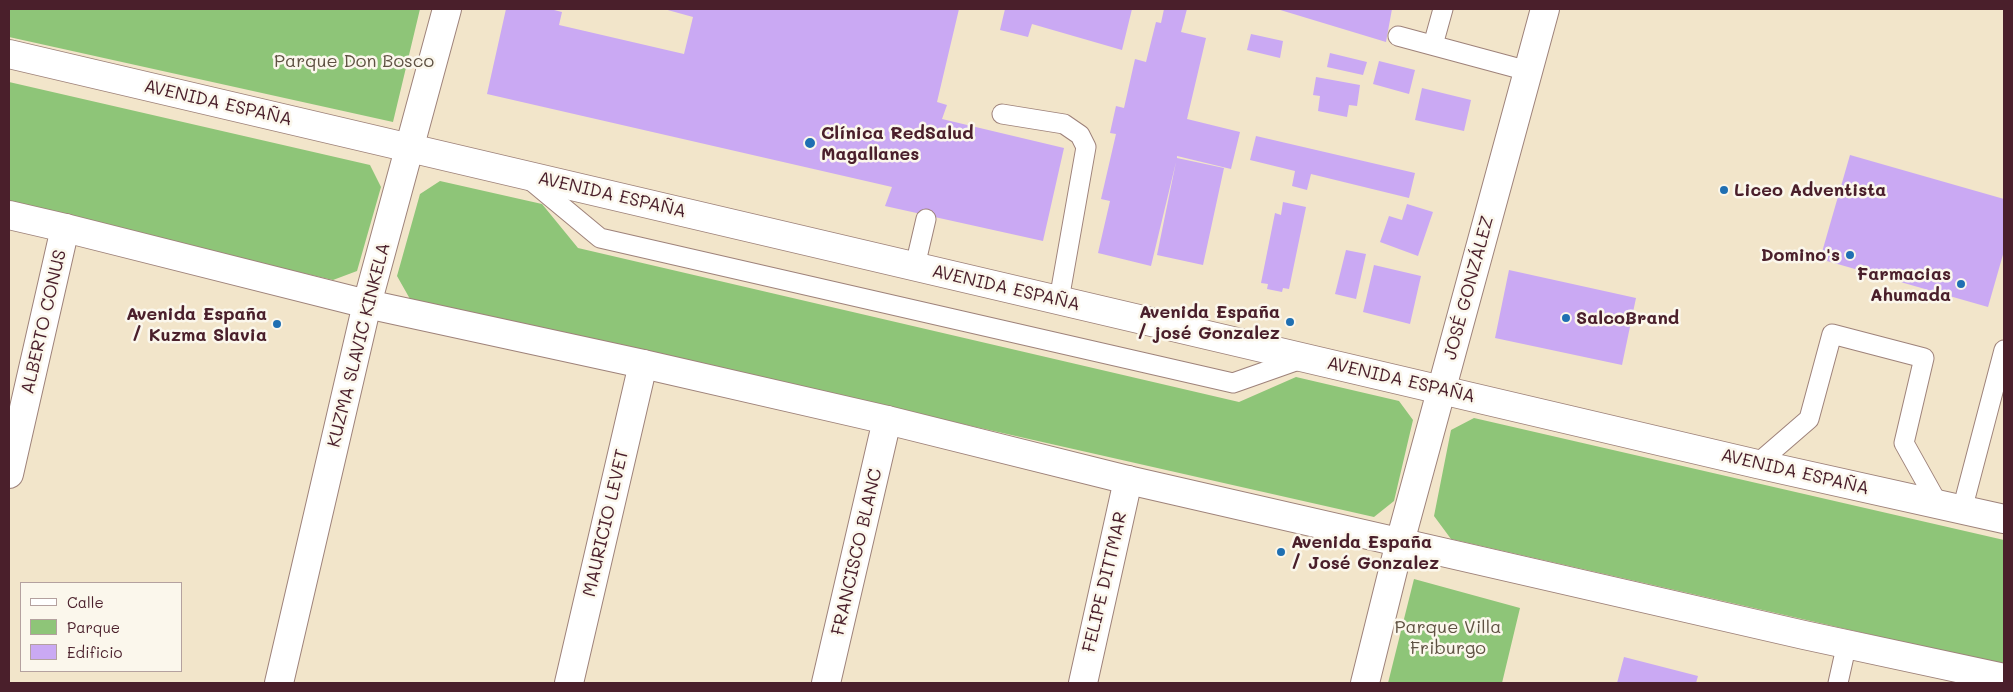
<!DOCTYPE html>
<meta charset="utf-8">
<style>
body{margin:0}
#map{position:relative;width:2013px;height:692px;overflow:hidden;background:#f2e5ca;font-family:Mali,sans-serif}
canvas{display:block}
.frame{position:absolute;inset:0;border:10px solid #4a1f2b;pointer-events:none}
.legend{position:absolute;left:20px;top:582px;width:162px;height:90px;box-sizing:border-box;background:#fbf7ec;border:1px solid #b4a19f;margin:0;padding:6px 9px;list-style:none;font-size:15px;color:#4a1f2b}
.legend li{display:flex;align-items:center;gap:10px;height:25px}
.legend b{width:25px;border:1px solid #b4a19f}
</style>
<div id="map">
<canvas width="2013" height="692"></canvas>
<div class="frame"></div>
<ul class="legend">
<li><b style="height:6px;background:#fff"></b>Calle</li>
<li><b style="height:14px;background:#8ec578"></b>Parque</li>
<li><b style="height:14px;background:#caa9f3"></b>Edificio</li>
</ul>
</div>
<script>
const ctx = document.querySelector('canvas').getContext('2d');
ctx.lineJoin = 'round';
function fillPath(path, color) { ctx.fillStyle = color; ctx.fill(path, 'evenodd'); }
const poly = rows => new Path2D(rows.map(r => 'M' + r).join(''));
function strokePath(path, color, width, dash) { ctx.strokeStyle = color; ctx.lineWidth = width; ctx.lineCap = dash ? 'butt' : 'round'; ctx.setLineDash(dash || []); ctx.stroke(path); }
function label(font, color, halo, rows, align = 'center') {
  ctx.font = font + ' Mali,sans-serif'; ctx.lineWidth = 5; ctx.setLineDash([]); ctx.textBaseline = 'middle'; ctx.strokeStyle = halo; ctx.fillStyle = color; for (const [text, x, y, turn = 0] of rows) {
    ctx.save(); ctx.translate(x, y); ctx.rotate((+turn || 0) * Math.PI / 180); ctx.textAlign = isNaN(turn) ? turn : align; if (halo) ctx.strokeText(text, 0, 0); ctx.fillText(text, 0, 0); ctx.restore();
  }
}
const green = poly([
 [9,9,420,9,393,122,9,37],
 [9,82,370,165,381,187,357,271,333,280,9,205],
 [440,181,542,204,578,248,1239,402,1296,377,1399,401,1413,420,1394,501,1374,517,410,299,397,276,420,194],
 [1474,418,2004,540,2004,665,1451,539,1434,516,1451,430],
 [1414,579,1520,608,1502,683,1388,683]
]);
const building = poly([
 [506,9,550,9,562,12,559,25,684,54,693,17,664,9,959,9,937,102,947,105,942,119,1064,148,1043,241,885,206,892,187,487,94],
 [1005,9,1132,9,1122,50,1032,24,1028,37,1000,30],
 [1164,9,1187,9,1181,32,1206,38,1187,119,1240,132,1231,169,1177,156,1177,158,1224,168,1203,265,1157,255,1176,162,1151,266,1098,253,1110,201,1101,199,1116,134,1110,133,1116,106,1124,108,1135,59,1146,62,1156,22,1161,23],
 [1277,9,1392,9,1386,42],
 [1251,34,1283,41,1280,58,1247,50],
 [1330,53,1367,62,1363,75,1327,67],
 [1379,61,1415,70,1409,94,1373,84],
 [1316,77,1360,85,1357,106,1349,105,1347,117,1318,111,1320,96,1313,95],
 [1422,88,1471,100,1464,131,1415,120],
 [1256,136,1415,173,1409,198,1311,174,1307,190,1292,186,1295,171,1250,160],
 [1850,155,2004,199,2004,251,1988,307,1820,259],
 [1283,202,1306,207,1289,289,1283,288,1282,292,1267,289,1268,284,1261,283,1275,213,1281,215],
 [1407,204,1433,212,1418,256,1380,242,1389,216,1402,220],
 [1346,250,1366,254,1356,299,1335,294],
 [1374,265,1421,276,1410,324,1363,312],
 [1509,270,1636,298,1622,365,1495,338],
 [1624,657,1698,676,1696,683,1617,683]
]);
const lane = poly([
 [1398,36,1528,71],
 [1433,45,1443,9],
 [1002,114,1064,124,1080,135,1086,147,1059,300],
 [529,179,600,238,1233,383,1304,358],
 [915,266,926,219],
 [1757,464,1809,419,1832,334,1924,358,1904,443,1938,504],
 [1962,510,2004,350],
 [1838,683,1847,643]
]);
const street = poly([
 [9,474,65,228],
 [279,683,367,304,447,9],
 [569,683,643,364],
 [826,683,887,420],
 [1083,683,1128,480],
 [1365,683,1400,542,1545,9]
]);
const secondary = poly([
 [9,54,1757,464,2004,519],
 [9,215,65,228,367,304,643,364,887,420,1128,480,1804,635,2004,678]
]);
const markers = [
 [810,143,6,"#1f6fb2"],
 [1724,190,5,"#1f6fb2"],
 [1850,255,5,"#1f6fb2"],
 [1961,284,5,"#1f6fb2"],
 [1566,318,5,"#1f6fb2"],
 [1290,322,5,"#1f6fb2"],
 [277,324,5,"#1f6fb2"],
 [1281,552,5,"#1f6fb2"]
];
const parkNames = [
 ["Parque Don Bosco",354,61],
 ["Parque Villa",1448,627],
 ["Friburgo",1448,648]
];
const streetNames = [
 ["AVENIDA ESPAÑA",218,103,13],
 ["AVENIDA ESPAÑA",612,195,13],
 ["AVENIDA ESPAÑA",1006,288,13],
 ["JOSÉ GONZÁLEZ",1469,288,-75],
 ["ALBERTO CONUS",44,322,-77],
 ["KUZMA SLAVIC KINKELA",359,345,-76],
 ["AVENIDA ESPAÑA",1401,380,13],
 ["AVENIDA ESPAÑA",1795,472,13],
 ["MAURICIO LEVET",606,523,-77],
 ["FRANCISCO BLANC",857,552,-77],
 ["FELIPE DITTMAR",1105,582,-77]
];
const poiNames = [
 ["Clínica RedSalud",821,133],
 ["Magallanes",821,154],
 ["Liceo Adventista",1734,190],
 ["Domino's",1840,255,"right"],
 ["Farmacias",1951,274,"right"],
 ["Ahumada",1951,295,"right"],
 ["Avenida España",1280,312,"right"],
 ["/ josé Gonzalez",1280,333,"right"],
 ["Avenida España",267,314,"right"],
 ["/ Kuzma Slavia",267,335,"right"],
 ["SalcoBrand",1576,318],
 ["Avenida España",1291,542],
 ["/ José Gonzalez",1291,563]
];
fillPath(green, '#8ec578');
fillPath(building, '#caa9f3');
strokePath(lane, '#9e827a', 21);
strokePath(street, '#9e827a', 30);
strokePath(secondary, '#9e827a', 30);
strokePath(lane, '#fff', 19);
strokePath(street, '#fff', 28);
strokePath(secondary, '#fff', 28);
for (const [x, y, r, color] of markers) { const dot = new Path2D(); dot.arc(x, y, r, 0, 2 * Math.PI); ctx.fillStyle = color; ctx.fill(dot); strokePath(dot, '#fbf7ec', 2); }
label('18px', '#5e5142', '#fbf7ec', parkNames);
label('18px', '#4a1f2b', '#fbf7ec', streetNames);
label('bold 18px', '#4a1f2b', '#fbf7ec', poiNames, 'left');
</script>
